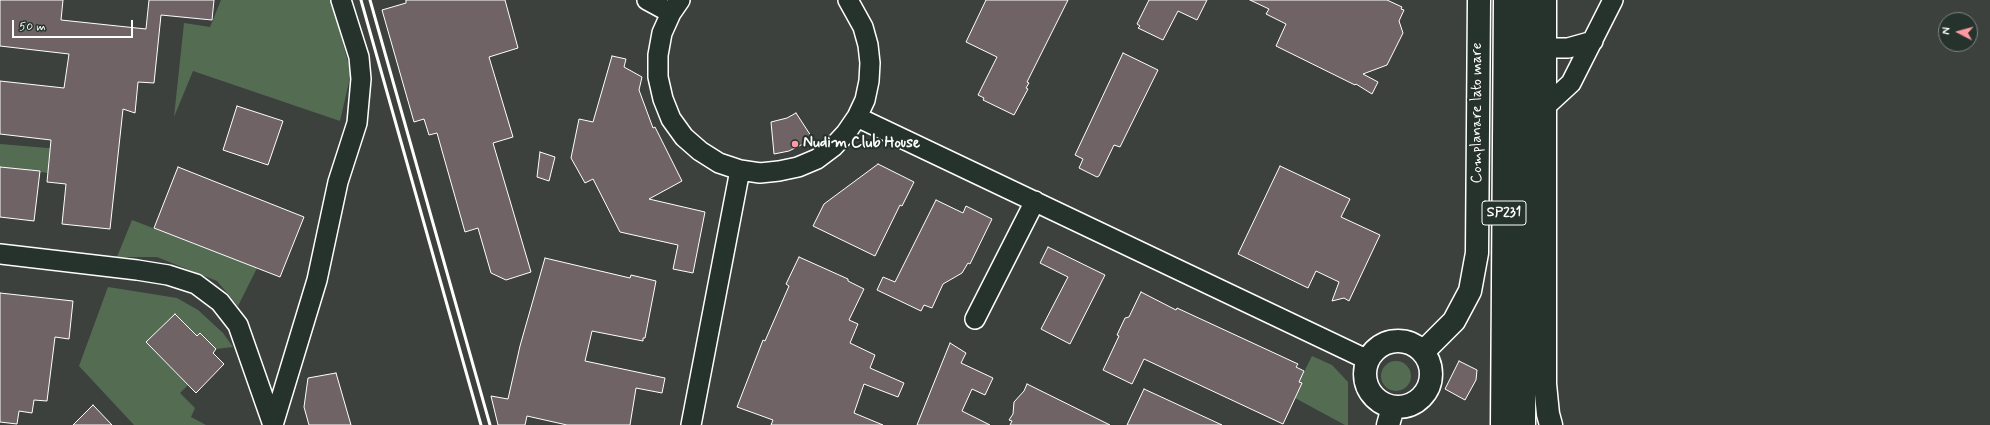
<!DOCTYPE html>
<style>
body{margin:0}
#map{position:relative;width:1990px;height:425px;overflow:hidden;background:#3c413e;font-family:Mynerve,sans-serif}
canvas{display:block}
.north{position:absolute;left:1938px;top:12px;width:40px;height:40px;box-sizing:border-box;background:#26332d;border:1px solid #7d8581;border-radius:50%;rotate:276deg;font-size:11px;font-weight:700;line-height:16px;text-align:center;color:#fff}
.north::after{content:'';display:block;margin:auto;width:14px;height:18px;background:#ff9aa2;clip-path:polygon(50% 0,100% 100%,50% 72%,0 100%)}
.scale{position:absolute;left:12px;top:20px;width:121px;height:18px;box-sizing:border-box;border:2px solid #fff;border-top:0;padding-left:5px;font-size:12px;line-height:14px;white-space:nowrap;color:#fff;-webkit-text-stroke:3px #26332d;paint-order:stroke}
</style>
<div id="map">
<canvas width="1990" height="425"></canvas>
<div class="north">N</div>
<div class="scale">50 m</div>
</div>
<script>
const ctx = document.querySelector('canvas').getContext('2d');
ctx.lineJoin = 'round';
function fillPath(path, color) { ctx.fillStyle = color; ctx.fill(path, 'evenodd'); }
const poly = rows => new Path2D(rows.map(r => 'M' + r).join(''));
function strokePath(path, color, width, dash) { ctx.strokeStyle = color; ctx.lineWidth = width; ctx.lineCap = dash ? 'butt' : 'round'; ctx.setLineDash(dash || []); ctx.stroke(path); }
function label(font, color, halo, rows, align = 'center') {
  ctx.font = font + ' Mynerve,sans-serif'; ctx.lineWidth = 4; ctx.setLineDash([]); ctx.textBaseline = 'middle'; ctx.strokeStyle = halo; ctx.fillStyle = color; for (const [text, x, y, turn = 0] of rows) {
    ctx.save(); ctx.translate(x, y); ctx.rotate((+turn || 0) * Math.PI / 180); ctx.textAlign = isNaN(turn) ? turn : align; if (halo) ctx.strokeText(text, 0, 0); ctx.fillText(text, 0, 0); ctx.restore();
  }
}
const green = poly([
 [221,0,331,0,351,73,340,121,193,71,174,117,184,23,210,27],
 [0,144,59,149,49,159,48,173,0,167],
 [132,220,257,268,238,306,217,281,157,257,117,257],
 [108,287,177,298,198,310,223,333,233,347,216,349,201,333,197,336,175,314,146,342,188,385,180,393,195,408,191,417,206,425,134,425,79,366],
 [1312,356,1332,365,1348,382,1348,425,1345,425,1295,398,1302,383,1299,382],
 '1381 376a15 15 0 1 1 30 0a15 15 0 1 1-30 0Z'
]);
const building = poly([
 [0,0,63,0,61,20,146,29,149,0,214,0,212,20,161,15,154,83,138,82,135,113,123,109,110,229,62,224,66,184,47,182,51,140,0,134,0,81,64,88,69,54,0,46,0,0],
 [406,0,505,0,518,48,489,57,513,137,493,143,531,272,506,280,491,273,478,228,465,232,437,133,429,135,424,119,414,122,382,10,406,3,406,0],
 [986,0,1068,0,1027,82,1029,83,1026,88,1028,89,1014,115,983,100,984,98,978,95,997,57,966,42,986,0],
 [1149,0,1207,0,1197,20,1178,11,1163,40,1138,28,1140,26,1137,24,1149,0],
 [1250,0,1387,0,1402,7,1401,9,1404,10,1399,21,1403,33,1387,65,1363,74,1378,82,1372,94,1356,84,1355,85,1276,46,1286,24,1266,14,1269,9,1250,0],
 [1123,53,1158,70,1120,147,1114,145,1099,176,1097,177,1079,168,1083,159,1075,155,1123,53],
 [612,56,626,59,624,67,642,77,639,90,653,128,655,127,682,181,649,199,705,212,693,273,673,269,678,245,620,232,593,179,585,183,571,158,579,119,593,122,612,56],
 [237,106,283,121,268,165,223,150,237,106],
 [796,113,813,139,789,151,774,154,771,122,787,118,796,113],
 [540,152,555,157,549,181,537,177,540,152],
 [878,164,914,182,902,206,900,205,875,256,813,226,824,204,878,164],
 [1280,166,1350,199,1341,217,1380,235,1349,301,1344,298,1332,301,1339,282,1316,271,1308,288,1238,254,1280,166],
 [0,167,40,171,34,221,0,217,0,167],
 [178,167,304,217,280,277,154,228,178,167],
 [936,200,963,213,966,206,992,219,970,264,968,263,962,273,943,284,932,308,924,305,921,311,877,290,883,277,895,282,936,200],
 [1048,247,1105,275,1070,344,1041,329,1068,277,1040,263,1048,247],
 [799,257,848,279,848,281,864,289,849,320,858,324,850,343,875,355,870,368,904,383,898,397,864,384,854,413,883,425,771,425,773,420,737,407,763,340,765,341,789,286,786,284,799,257],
 [545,258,630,278,631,275,656,281,645,338,643,338,643,341,592,331,585,361,665,378,662,393,636,388,630,425,567,425,527,416,525,425,498,425,491,396,508,399,520,346,545,258],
 [1141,292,1176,310,1177,308,1298,364,1296,367,1304,371,1299,382,1302,383,1283,424,1144,359,1132,384,1103,370,1119,336,1117,335,1125,318,1129,317,1141,292],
 [0,293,73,301,69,339,55,337,47,401,34,400,32,413,19,411,17,424,0,422,0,293],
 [175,314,197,336,200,333,216,349,213,353,224,364,196,393,146,342,175,314],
 [950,343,966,353,961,363,993,378,985,395,972,389,962,411,990,425,917,425,950,343],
 [1459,361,1477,370,1476,380,1465,400,1445,389,1459,361],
 [336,373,351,425,309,425,304,407,308,378,336,373],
 [1027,384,1110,425,1010,425,1012,421,1009,420,1013,414,1014,402,1024,391,1027,384],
 [1144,389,1222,425,1127,425,1144,389],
 [93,405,112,425,73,425,93,405]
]);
const street = poly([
 [647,0,671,13],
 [680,0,671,13,662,33,658,55,658,77,663,99,671,119,684,137,700,151,719,163,740,170,760,173,779,171,798,167,817,159,833,147,846,133,857,117,865,100,869,81,870,63,868,45,863,27,848,0],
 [1545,48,1568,48,1593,41],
 [1545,107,1571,83,1613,0],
 [857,117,1368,360],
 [0,254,137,270,168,275,196,284,220,302,238,325,273,425],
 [975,319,1035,201],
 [273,425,317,280,338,182,357,123,361,79,359,57,341,0],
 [691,425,740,170]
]);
const secondary = poly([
 [1545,0,1545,384,1548,414,1551,425],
 '1365 374a33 33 0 1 1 66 0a33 33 0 1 1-66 0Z',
 [1423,352,1454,321,1470,291,1477,253,1479,0],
 [1388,425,1393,407]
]);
const highway = poly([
 [1502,425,1505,0],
 [1524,425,1527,0]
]);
const rail = poly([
 [361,0,481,425],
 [370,0,490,425]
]);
const markers = [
 [795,144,4,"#ff9aa2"]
];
const shields = [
 [1504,213,44]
];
const shieldNames = [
 ["SP231",1504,213]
];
const streetNames = [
 ["Complanare lato mare",1478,113,-90]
];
const poiNames = [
 ["Nudim Club House",803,144]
];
fillPath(green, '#546d52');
fillPath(building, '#6f6365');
strokePath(building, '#fff', 1);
strokePath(street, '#fff', 22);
strokePath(secondary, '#fff', 25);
strokePath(highway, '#fff', 25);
strokePath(street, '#26332d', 19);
strokePath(secondary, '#26332d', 22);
strokePath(highway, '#26332d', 22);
strokePath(rail, '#fff', 3);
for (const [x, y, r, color] of markers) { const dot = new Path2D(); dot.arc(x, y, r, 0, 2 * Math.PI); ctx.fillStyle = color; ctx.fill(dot); strokePath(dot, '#26332d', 1.5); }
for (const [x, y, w] of shields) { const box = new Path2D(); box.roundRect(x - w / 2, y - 12, w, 24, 3); ctx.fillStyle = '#26332d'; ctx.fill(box); strokePath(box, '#fff', 1); }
label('bold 14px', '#fff', null, shieldNames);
label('15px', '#fff', '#26332d', streetNames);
label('bold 15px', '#fff', '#26332d', poiNames, 'left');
</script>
